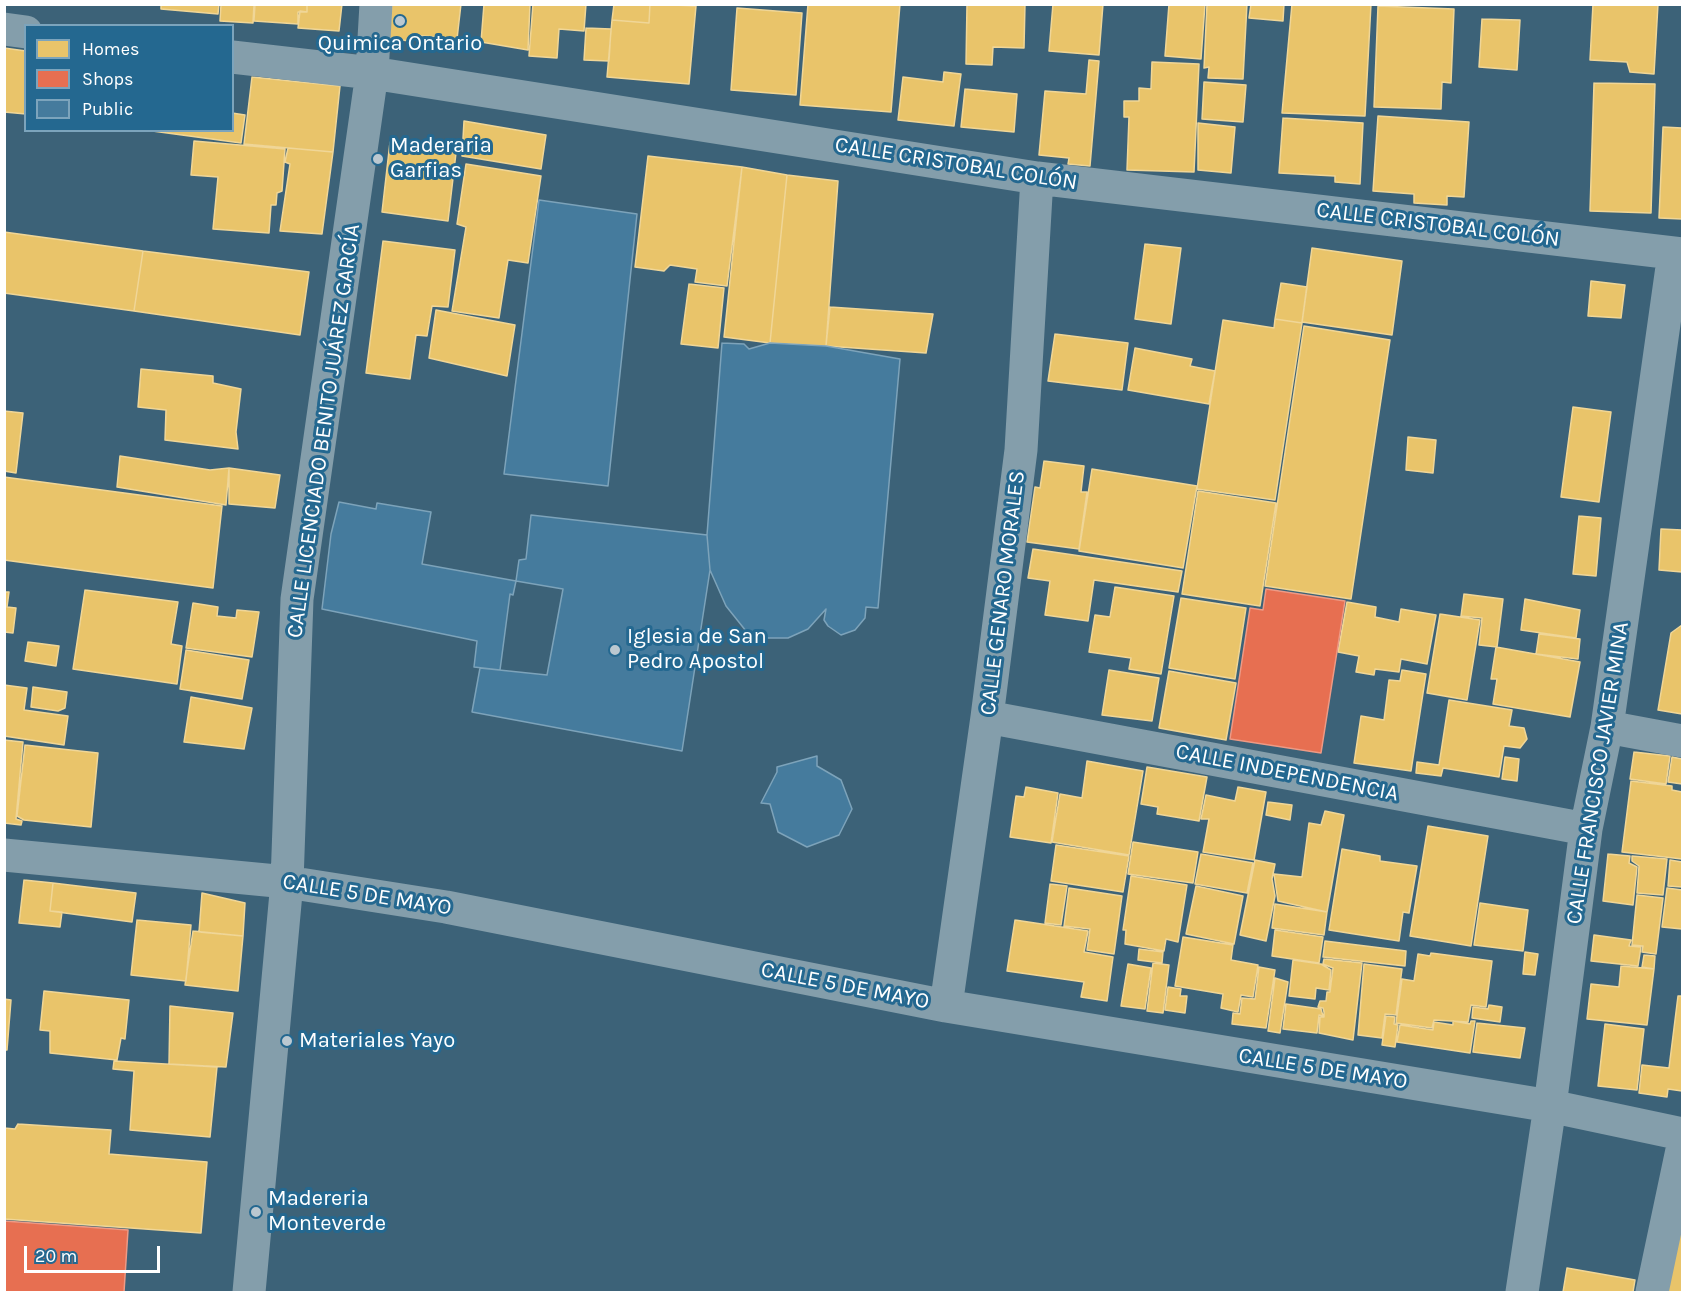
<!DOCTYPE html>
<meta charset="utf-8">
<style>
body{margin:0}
#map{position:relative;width:1687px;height:1297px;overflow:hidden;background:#3c6278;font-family:Karla,sans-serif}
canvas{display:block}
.frame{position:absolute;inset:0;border:6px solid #fff;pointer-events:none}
.legend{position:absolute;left:24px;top:24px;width:210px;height:108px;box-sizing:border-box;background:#246890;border:2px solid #7ca4bc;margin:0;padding:8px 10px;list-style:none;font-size:18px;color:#fff}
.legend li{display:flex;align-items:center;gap:12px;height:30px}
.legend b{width:30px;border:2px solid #7ca4bc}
.scale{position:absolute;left:24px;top:1246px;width:136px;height:27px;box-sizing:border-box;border:3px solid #fff;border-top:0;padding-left:8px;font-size:18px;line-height:21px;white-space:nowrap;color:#fff;-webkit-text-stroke:4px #246890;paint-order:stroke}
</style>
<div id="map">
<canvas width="1687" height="1297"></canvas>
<div class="frame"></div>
<ul class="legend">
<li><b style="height:16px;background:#e9c46a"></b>Homes</li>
<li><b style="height:16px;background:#e76f51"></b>Shops</li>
<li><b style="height:16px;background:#457b9d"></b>Public</li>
</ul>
<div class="scale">20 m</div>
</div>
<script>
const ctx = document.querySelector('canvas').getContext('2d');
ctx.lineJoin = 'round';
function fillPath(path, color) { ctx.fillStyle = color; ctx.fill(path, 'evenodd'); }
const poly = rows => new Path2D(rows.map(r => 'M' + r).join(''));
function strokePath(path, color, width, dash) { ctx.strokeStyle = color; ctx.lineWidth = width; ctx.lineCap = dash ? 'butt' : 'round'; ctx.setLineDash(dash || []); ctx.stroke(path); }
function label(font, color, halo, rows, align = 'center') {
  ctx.font = font + ' Karla,sans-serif'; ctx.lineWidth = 6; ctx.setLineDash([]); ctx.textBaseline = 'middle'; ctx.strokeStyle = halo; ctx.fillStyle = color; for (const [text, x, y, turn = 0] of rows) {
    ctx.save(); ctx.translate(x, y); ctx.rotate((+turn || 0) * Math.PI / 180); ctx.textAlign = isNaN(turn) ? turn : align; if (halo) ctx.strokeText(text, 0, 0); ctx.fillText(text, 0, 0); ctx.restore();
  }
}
const homes = poly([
 [161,4,219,4,218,14,161,9,161,4],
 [221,4,254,4,253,23,220,21,221,4],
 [255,4,307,4,307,12,298,12,298,24,254,21,255,4],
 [307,4,342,4,339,31,298,28,300,11,307,12,307,4],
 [392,4,461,4,457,39,413,35,412,41,389,39,392,4],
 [484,4,530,4,528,50,481,42,484,4],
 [533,4,586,4,584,31,559,29,557,58,529,56,533,4],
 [614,4,650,4,649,23,612,20,614,4],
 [650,4,696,6,689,84,607,77,612,20,649,23,650,4],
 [808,4,900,4,891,112,800,105,808,4],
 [967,4,1025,4,1024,48,993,47,992,65,966,64,967,4],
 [1053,4,1103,4,1099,55,1049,51,1053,4],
 [1169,4,1205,4,1201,59,1165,56,1169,4],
 [1207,4,1247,4,1243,79,1208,78,1209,67,1204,68,1207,4],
 [1251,4,1284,4,1283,21,1249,18,1251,4],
 [1292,4,1371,4,1365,116,1282,113,1292,4],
 [1593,4,1658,4,1654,74,1630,72,1627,62,1590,60,1593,4],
 [1378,6,1454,9,1451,83,1442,82,1441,109,1374,107,1378,6],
 [737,8,802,13,796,95,731,90,737,8],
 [1482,19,1520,20,1517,70,1479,67,1482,19],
 [586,28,611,29,609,61,584,60,586,28],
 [4,48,26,51,26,114,4,112,4,48],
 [1089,60,1099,61,1090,166,1068,164,1069,158,1039,155,1045,91,1086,94,1089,60],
 [1152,62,1199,64,1194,172,1127,170,1129,117,1124,117,1124,101,1139,101,1139,88,1151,89,1152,62],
 [944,72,961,74,954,126,898,120,903,77,943,82,944,72],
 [252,77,340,86,333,152,244,144,252,77],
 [1204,82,1246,85,1243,122,1202,119,1204,82],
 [1594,83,1655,84,1651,213,1590,211,1594,83],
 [965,89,1017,94,1014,132,961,127,965,89],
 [232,113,245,115,241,143,145,130,232,130,232,113],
 [1378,116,1469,122,1464,197,1447,196,1447,205,1414,203,1414,194,1373,191,1378,116],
 [1283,118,1363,123,1360,184,1335,182,1335,176,1279,173,1283,118],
 [464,121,546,135,541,169,462,156,464,121],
 [1198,123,1235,127,1231,173,1198,170,1198,123],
 [1663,127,1682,128,1682,219,1659,218,1663,127],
 [194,141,285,149,282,191,277,193,276,205,271,205,269,233,213,229,218,177,191,175,194,141],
 [390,142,456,153,448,221,382,212,390,142],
 [288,148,333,152,322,234,280,231,290,164,285,162,288,148],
 [648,156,742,167,727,286,695,282,697,269,670,265,664,271,635,267,648,156],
 [466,164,541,176,528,263,508,260,499,318,452,311,466,227,457,224,466,164],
 [742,167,787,175,770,343,724,337,742,167],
 [787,175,838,181,826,346,770,343,787,175],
 [4,232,143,251,134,311,4,293,4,232],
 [383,241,455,250,448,307,432,306,427,336,416,335,410,379,366,373,383,241],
 [1145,244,1181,248,1171,324,1135,319,1145,244],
 [1312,248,1402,261,1392,335,1302,322,1312,248],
 [143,251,309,272,300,335,134,311,143,251],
 [1591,281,1625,285,1621,318,1588,316,1591,281],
 [1281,283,1307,287,1302,323,1275,319,1281,283],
 [689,284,724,288,718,348,681,344,689,284],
 [830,307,933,314,926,353,826,346,830,307],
 [436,310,515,325,507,376,429,358,436,310],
 [1275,319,1302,323,1275,500,1197,489,1223,320,1274,328,1275,319],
 [1304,326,1390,340,1351,599,1265,586,1304,326],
 [1055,334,1128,343,1122,390,1048,381,1055,334],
 [1135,348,1192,359,1190,366,1215,371,1209,404,1128,390,1135,348],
 [141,369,213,376,213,383,241,389,236,432,238,449,165,440,166,410,138,407,141,369],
 [1573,407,1611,412,1599,502,1561,497,1573,407],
 [4,411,23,413,16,473,4,471,4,411],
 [1408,437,1436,440,1433,473,1406,470,1408,437],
 [120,456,210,470,229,468,226,505,117,487,120,456],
 [1044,461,1084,466,1081,492,1087,492,1079,549,1027,542,1035,487,1040,488,1044,461],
 [229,468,280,475,275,508,229,504,229,468],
 [1092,469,1197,486,1183,568,1079,551,1092,469],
 [4,477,222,506,213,588,4,560,4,477],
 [1198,491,1276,503,1260,606,1182,594,1198,491],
 [1579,516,1601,518,1596,576,1573,574,1579,516],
 [1661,529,1682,530,1682,572,1659,570,1661,529],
 [1033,549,1182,571,1178,592,1094,580,1088,621,1045,615,1050,581,1028,578,1033,549],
 [1115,587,1174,596,1161,674,1129,669,1131,658,1089,652,1095,615,1110,617,1115,587],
 [85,590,178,602,171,644,182,646,177,684,73,669,85,590],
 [4,592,9,592,7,607,16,608,13,633,4,632,4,592],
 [1464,594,1503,599,1497,647,1479,645,1482,618,1461,616,1464,594],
 [1181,598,1246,608,1235,679,1169,668,1181,598],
 [1525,599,1580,610,1576,638,1521,630,1525,599],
 [1347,602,1376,607,1375,617,1399,622,1401,609,1436,615,1427,664,1401,659,1399,672,1375,669,1374,675,1356,672,1359,656,1338,652,1347,602],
 [193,603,218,607,217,616,236,618,237,610,259,612,252,657,186,648,193,603],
 [1440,614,1480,620,1467,700,1427,693,1440,614],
 [1682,625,1682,714,1658,710,1671,633,1682,625],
 [1539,634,1580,639,1578,659,1536,654,1539,634],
 [28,642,59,646,56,666,25,661,28,642],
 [1496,647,1580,662,1570,717,1493,704,1497,679,1491,679,1496,647],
 [186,650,249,660,242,699,180,689,186,650],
 [1109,670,1159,678,1152,721,1102,715,1109,670],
 [1402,670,1426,674,1411,771,1354,763,1361,716,1384,720,1389,680,1400,681,1402,670],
 [1169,671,1236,683,1226,740,1159,728,1169,671],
 [4,685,27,688,24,710,68,716,64,745,4,736,4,685],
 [33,687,67,692,65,708,58,711,31,707,33,687],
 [191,697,252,708,244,749,184,742,191,697],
 [1449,700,1512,710,1509,726,1524,728,1527,739,1520,748,1504,746,1499,777,1443,768,1441,776,1416,773,1417,762,1439,765,1449,700],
 [4,740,23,742,16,819,22,821,21,825,4,823,4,740],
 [25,745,98,753,91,827,24,820,17,816,25,745],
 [1634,752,1670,756,1666,784,1630,779,1634,752],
 [1505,757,1519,759,1517,781,1502,779,1505,757],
 [1672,757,1682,759,1682,784,1668,782,1672,757],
 [1087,761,1143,771,1129,855,1052,842,1060,794,1082,798,1087,761],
 [1147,767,1207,777,1199,821,1157,814,1158,807,1141,804,1147,767],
 [1631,781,1672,786,1672,790,1682,792,1682,859,1622,852,1631,781],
 [1026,787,1058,793,1051,843,1010,837,1016,796,1024,797,1026,787],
 [1238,787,1266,792,1254,860,1203,852,1209,819,1201,819,1206,795,1235,801,1238,787],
 [1268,802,1292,805,1290,820,1266,815,1268,802],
 [1325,811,1344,815,1327,912,1278,901,1274,874,1302,877,1309,823,1321,825,1325,811],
 [1428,826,1488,836,1471,946,1410,936,1428,826],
 [1133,842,1198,852,1193,883,1128,874,1133,842],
 [1056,845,1129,856,1123,892,1051,881,1056,845],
 [1342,849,1380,856,1380,861,1417,866,1409,913,1403,912,1399,941,1329,930,1342,849],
 [1201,854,1253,863,1247,893,1195,884,1201,854],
 [1608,854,1630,856,1629,863,1637,867,1633,905,1603,901,1608,854],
 [1632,856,1667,859,1663,895,1637,893,1639,866,1632,861,1632,856],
 [1255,860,1275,864,1272,879,1275,896,1266,941,1240,935,1255,860],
 [1670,860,1682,862,1682,887,1668,886,1670,860],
 [1131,876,1187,885,1178,942,1166,939,1164,951,1125,944,1126,930,1123,930,1131,876],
 [24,880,53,883,50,911,62,912,60,927,19,923,24,880],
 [53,883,136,893,132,922,50,911,53,883],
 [1050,884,1067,886,1061,925,1045,923,1050,884],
 [1196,886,1243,896,1234,944,1186,934,1196,886],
 [1069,888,1122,896,1114,954,1087,950,1090,929,1064,926,1069,888],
 [1667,888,1682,890,1682,929,1662,927,1667,888],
 [202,893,245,903,243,936,199,932,202,893],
 [1637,895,1663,898,1656,954,1642,952,1643,946,1632,945,1637,895],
 [1480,903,1528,910,1523,951,1474,945,1480,903],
 [1275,904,1327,912,1324,935,1272,928,1275,904],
 [137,920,191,925,186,981,131,975,137,920],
 [1015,920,1088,931,1084,952,1113,957,1107,1001,1081,997,1084,982,1007,971,1015,920],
 [1275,930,1323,937,1319,963,1272,956,1275,930],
 [193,931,243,936,238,991,185,985,193,931],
 [1594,935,1631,940,1629,946,1641,947,1638,966,1591,961,1594,935],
 [1183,937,1233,945,1231,960,1258,965,1253,997,1241,995,1238,1012,1221,1008,1223,994,1175,986,1183,937],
 [1325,941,1406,951,1405,966,1323,957,1325,941],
 [1139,949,1163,952,1162,963,1138,960,1139,949],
 [1525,952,1538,954,1535,975,1523,974,1525,952],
 [1431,953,1492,961,1486,1007,1471,1005,1468,1022,1434,1020,1432,1028,1396,1023,1402,979,1414,981,1418,954,1430,956,1431,953],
 [1644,955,1655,956,1654,969,1642,967,1644,955],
 [1324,959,1362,963,1353,1040,1319,1033,1320,1017,1324,1017,1324,1012,1323,1008,1318,1007,1320,1001,1326,1001,1327,992,1330,992,1333,968,1323,964,1324,959],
 [1293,960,1321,964,1331,970,1329,990,1316,988,1315,999,1289,996,1293,960],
 [1153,963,1169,965,1163,1013,1147,1011,1153,963],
 [1128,964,1151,968,1145,1009,1121,1006,1128,964],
 [1364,964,1402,969,1396,1015,1385,1014,1382,1038,1358,1035,1364,964],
 [1621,966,1654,969,1647,1025,1587,1019,1591,984,1619,987,1621,966],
 [1259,967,1275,970,1266,1028,1232,1024,1233,1013,1240,1014,1242,998,1255,999,1259,967],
 [1275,978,1288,982,1280,1033,1268,1031,1275,978],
 [1168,987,1181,989,1180,996,1187,996,1185,1013,1165,1010,1168,987],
 [44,991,129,1000,125,1039,121,1038,117,1060,50,1053,50,1031,40,1030,44,991],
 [1678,996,1682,996,1682,1091,1668,1089,1667,1097,1639,1093,1642,1065,1669,1068,1678,996],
 [4,999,11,1000,7,1050,4,1050,4,999],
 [1286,1004,1321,1009,1323,1016,1319,1015,1317,1033,1283,1029,1286,1004],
 [1489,1005,1502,1007,1500,1022,1472,1018,1473,1007,1488,1009,1489,1005],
 [170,1006,233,1013,226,1067,169,1064,170,1006],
 [1386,1016,1395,1017,1394,1024,1398,1025,1395,1047,1382,1045,1386,1016],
 [1453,1021,1470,1024,1471,1021,1475,1021,1470,1053,1397,1042,1400,1025,1433,1030,1434,1022,1453,1025,1453,1021],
 [1477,1023,1525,1028,1520,1058,1473,1052,1477,1023],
 [1605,1024,1644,1029,1637,1090,1598,1086,1605,1024],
 [114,1061,217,1067,210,1137,130,1130,134,1071,113,1069,114,1061],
 [18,1124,111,1130,109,1154,207,1162,201,1233,4,1219,4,1128,15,1129,18,1124],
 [1682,1189,1682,1292,1661,1292,1682,1189],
 [1567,1268,1635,1280,1633,1292,1563,1292,1567,1268]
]);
const shops = poly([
 [1266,589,1345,601,1321,753,1230,739,1250,608,1263,610,1266,589],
 [4,1221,128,1230,124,1292,4,1292,4,1221]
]);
const public = poly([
 [539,200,637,214,608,486,504,474,539,200],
 [722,343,744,344,749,349,770,343,826,346,900,359,878,608,866,607,865,618,855,630,841,635,828,626,824,620,826,609,808,629,788,638,758,638,746,631,726,606,710,570,707,535,722,343],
 [339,502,376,509,377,503,431,512,422,564,516,581,513,595,510,594,500,670,474,667,477,641,322,609,331,534,339,502],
 [531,515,707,535,710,570,682,751,472,712,480,668,547,675,563,589,516,581,519,560,526,559,531,515],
 [817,756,817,766,841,780,852,809,839,835,807,847,778,832,770,804,761,803,777,772,777,767,817,756]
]);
const street = poly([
 [4,29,26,32],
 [232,57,372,73,1037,178,1682,254],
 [987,717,1586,829],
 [1607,727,1682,741],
 [4,855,287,882,446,907,946,1006,1550,1106,1682,1134],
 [946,1006,987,717,1021,450,1037,178],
 [249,1292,287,882,297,599,372,73,376,4],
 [1522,1292,1550,1106,1586,829,1607,727,1674,253],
 [1652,1292,1682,1150]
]);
const markers = [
 [400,21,6,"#bbc8d0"],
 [378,159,6,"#bbc8d0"],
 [615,650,6,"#bbc8d0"],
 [287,1041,6,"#bbc8d0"],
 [256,1212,6,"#bbc8d0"]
];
const poiNames = [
 ["Quimica Ontario",400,44,"center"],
 ["Maderaria",390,146],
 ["Garfias",390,171],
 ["Iglesia de San",627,637],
 ["Pedro Apostol",627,662],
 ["Materiales Yayo",299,1041],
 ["Madereria",268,1199],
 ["Monteverde",268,1224]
];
const streetNames = [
 ["CALLE CRISTOBAL COLÓN",956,164,9],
 ["CALLE CRISTOBAL COLÓN",1438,225,7],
 ["CALLE LICENCIADO BENITO JUÁREZ GARCÍA",324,431,-82],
 ["CALLE GENARO MORALES",1003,593,-83],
 ["CALLE INDEPENDENCIA",1287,773,11],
 ["CALLE FRANCISCO JAVIER MINA",1598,773,-81],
 ["CALLE 5 DE MAYO",367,895,9],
 ["CALLE 5 DE MAYO",845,986,11],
 ["CALLE 5 DE MAYO",1323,1069,9]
];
fillPath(homes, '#e9c46a');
strokePath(homes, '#f0d697', 1.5);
fillPath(shops, '#e76f51');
strokePath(shops, '#ee9a85', 1.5);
fillPath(public, '#457b9d');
strokePath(public, '#7da3ba', 1.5);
strokePath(street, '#849eab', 33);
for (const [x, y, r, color] of markers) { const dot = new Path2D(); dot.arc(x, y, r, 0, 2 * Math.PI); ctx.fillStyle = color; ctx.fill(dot); strokePath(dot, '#246890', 2); }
label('22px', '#fff', '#246890', poiNames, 'left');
label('22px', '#fff', '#246890', streetNames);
</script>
